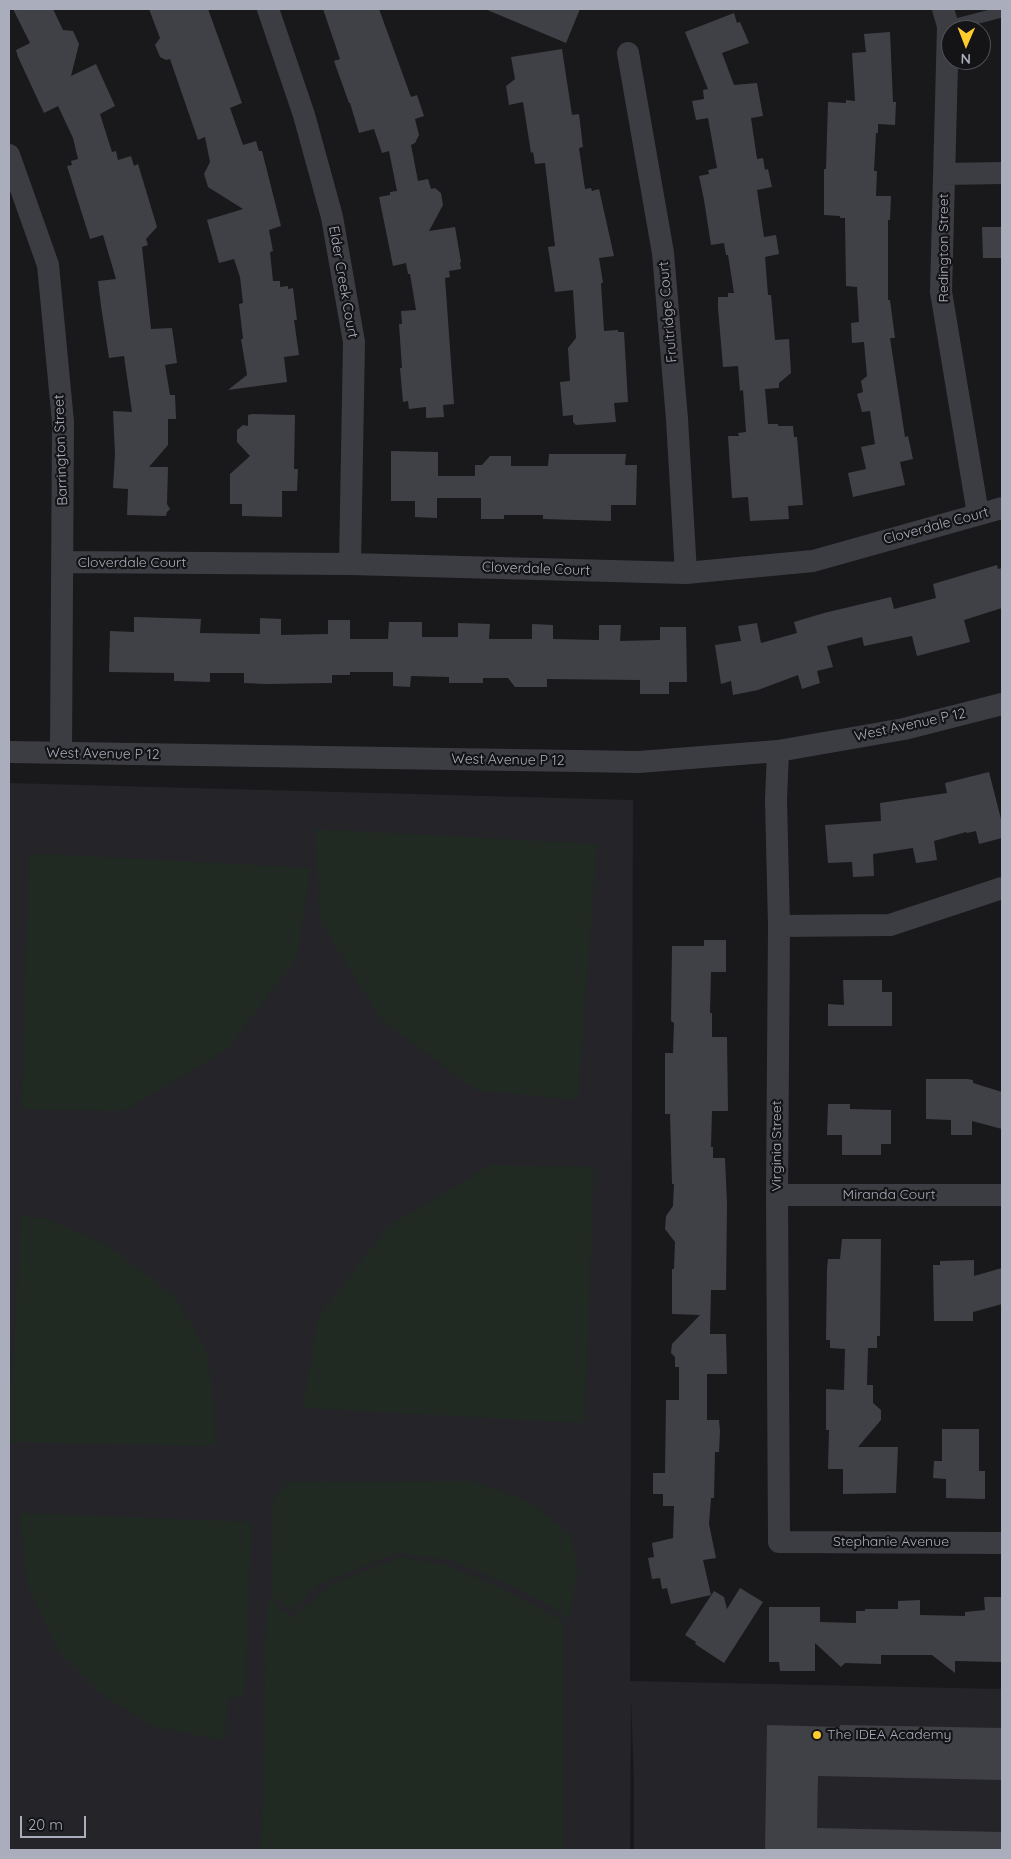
<!DOCTYPE html>
<style>
body{margin:0}
#map{position:relative;width:1011px;height:1859px;overflow:hidden;background:#19191c;font-family:Quicksand,sans-serif}
canvas{display:block}
.frame{position:absolute;inset:0;border:10px solid #aaaebc;pointer-events:none}
.north{position:absolute;left:941px;top:20px;width:50px;height:50px;box-sizing:border-box;background:#141417;border:1px solid #505259;border-radius:50%;rotate:181deg;font-size:14px;font-weight:700;line-height:20px;text-align:center;color:#aaaebc}
.north::after{content:'';display:block;margin:auto;width:18px;height:22px;background:#ffcc2e;clip-path:polygon(50% 0,100% 100%,50% 72%,0 100%)}
.scale{position:absolute;left:20px;top:1816px;width:66px;height:22px;box-sizing:border-box;border:2px solid #aaaebc;border-top:0;padding-left:6px;font-size:15px;line-height:18px;white-space:nowrap;color:#aaaebc;-webkit-text-stroke:4px #141417;paint-order:stroke}
</style>
<div id="map">
<canvas width="1011" height="1859"></canvas>
<div class="frame"></div>
<div class="north">N</div>
<div class="scale">20 m</div>
</div>
<script>
const ctx = document.querySelector('canvas').getContext('2d');
ctx.lineJoin = 'round';
function fillPath(path, color) { ctx.fillStyle = color; ctx.fill(path, 'evenodd'); }
const poly = rows => new Path2D(rows.map(r => 'M' + r).join(''));
function strokePath(path, color, width, dash) { ctx.strokeStyle = color; ctx.lineWidth = width; ctx.lineCap = dash ? 'butt' : 'round'; ctx.setLineDash(dash || []); ctx.stroke(path); }
function label(font, color, halo, rows, align = 'center') {
  ctx.font = font + ' Quicksand,sans-serif'; ctx.lineWidth = 4.5; ctx.setLineDash([]); ctx.textBaseline = 'middle'; ctx.strokeStyle = halo; ctx.fillStyle = color; for (const [text, x, y, turn = 0] of rows) {
    ctx.save(); ctx.translate(x, y); ctx.rotate((+turn || 0) * Math.PI / 180); ctx.textAlign = isNaN(turn) ? turn : align; if (halo) ctx.strokeText(text, 0, 0); ctx.fillText(text, 0, 0); ctx.restore();
  }
}
const built = poly([
 [9,783,633,800,630,1681,1002,1689,1002,1850,634,1850,634,1781,631,1699,630,1850,9,1850]
]);
const green = poly([
 [315,829,597,844,578,1100,476,1090,381,1019,320,921],
 [29,853,311,868,297,958,226,1050,124,1111,21,1109],
 [491,1165,594,1167,585,1423,303,1408,318,1317,389,1226],
 [21,1216,46,1219,106,1244,175,1296,207,1352,214,1404,215,1446,9,1442],
 [471,1481,533,1503,571,1537,578,1570,569,1618,521,1590,453,1561,397,1553,318,1585,292,1612,272,1596,273,1499,288,1482],
 [19,1513,252,1522,245,1695,228,1699,225,1741,151,1726,98,1691,58,1650,27,1583],
 [401,1557,446,1565,501,1588,563,1621,563,1850,261,1850,267,1596,292,1618,333,1583]
]);
const building = poly([
 [13,9,53,9,63,30,73,31,79,44,71,76,96,64,115,106,100,114,112,152,116,151,118,160,131,156,134,166,138,164,157,227,146,239,148,245,142,247,151,329,172,328,177,363,165,365,170,395,175,395,176,419,168,419,168,445,149,467,168,467,167,504,170,509,167,512,166,516,127,515,128,489,113,488,115,454,113,411,132,412,124,356,109,358,101,306,98,281,116,279,103,235,90,239,77,198,67,166,72,165,71,161,78,159,73,138,58,106,44,113,18,57,16,50,30,43],
 [149,9,208,9,242,103,230,108,243,145,256,141,259,151,262,151,281,226,269,230,273,251,270,252,273,281,280,281,280,287,288,286,288,289,293,288,297,320,294,320,299,355,284,357,287,382,228,390,247,375,241,339,243,339,239,304,243,303,240,277,234,259,219,263,207,220,243,209,208,187,204,174,210,162,205,137,198,140,170,59,166,60,160,57,155,45,160,38],
 [323,9,379,9,411,97,417,95,424,116,415,119,419,135,415,143,411,145,418,181,428,179,431,189,435,188,441,193,443,205,429,231,455,227,461,262,460,263,461,269,449,271,450,277,445,278,454,404,443,405,444,417,426,418,426,407,409,409,408,401,403,402,400,368,402,368,399,324,402,324,401,311,416,310,410,274,408,274,406,263,393,266,379,197,390,195,390,192,397,191,389,151,382,153,374,129,359,133,350,103,349,103,334,61,340,59],
 [485,9,580,9,566,43],
 [734,13,737,23,740,22,749,43,722,53,734,85,757,83,763,116,751,118,757,159,763,158,765,170,768,169,772,187,757,190,764,237,776,235,779,254,765,257,768,295,771,295,775,340,789,339,791,373,779,383,779,388,765,389,768,424,778,424,778,426,793,426,794,437,797,437,803,505,788,506,789,519,750,521,748,497,732,498,728,436,739,436,738,433,746,432,743,390,740,391,738,366,723,367,718,308,718,297,728,297,728,293,734,293,728,255,726,255,724,243,711,245,704,200,699,176,709,174,708,170,717,168,708,118,696,120,692,101,704,99,703,90,708,89,685,32],
 [890,32,893,102,896,102,895,125,878,124,878,133,876,133,874,171,877,171,876,196,891,196,890,220,888,220,888,300,890,300,895,338,890,338,905,437,908,436,913,459,900,462,905,485,853,497,848,473,866,469,861,447,875,444,870,411,862,412,857,394,863,392,861,381,867,376,864,342,852,343,851,323,859,322,857,287,846,286,845,218,840,218,840,216,824,215,824,169,826,169,828,102,846,103,846,100,855,101,852,53,866,52,864,34],
 [562,49,572,115,579,114,583,147,579,148,585,189,591,188,592,191,599,189,614,256,599,258,603,283,601,283,604,331,618,330,618,332,624,332,628,402,614,403,616,422,576,425,573,422,573,415,563,416,560,382,570,381,568,348,576,338,573,290,555,292,548,247,555,246,545,163,535,164,533,152,531,153,523,102,509,105,506,86,515,79,511,57],
 [982,227,1002,227,1002,258,983,258],
 [252,414,295,415,294,469,298,469,297,491,282,491,282,517,242,516,242,504,230,504,230,474,250,456,237,442,237,430,243,425,248,426,248,415],
 [391,451,438,452,438,476,475,476,475,465,482,465,490,456,511,456,511,466,548,466,549,454,626,454,625,465,637,465,636,505,611,505,611,521,543,519,543,515,504,515,504,519,481,519,481,498,437,498,437,518,415,517,415,501,391,501],
 [997,565,998,569,1002,568,1002,608,964,620,970,642,917,656,912,636,864,646,862,637,827,646,833,667,817,671,820,683,802,689,798,675,758,690,733,695,731,681,721,684,715,645,741,641,738,626,757,623,761,643,797,633,794,622,824,613,891,597,894,609,936,598,933,584],
 [134,617,201,619,200,633,260,634,260,618,281,619,281,635,328,634,328,620,350,620,350,639,388,639,389,622,422,622,422,637,458,637,458,623,490,624,489,639,532,639,532,624,553,625,553,639,599,640,599,625,621,625,620,641,660,640,660,627,686,627,687,682,669,682,669,694,640,694,640,680,547,679,547,687,515,687,508,678,483,678,483,683,449,683,449,677,411,676,410,687,393,686,393,672,350,672,350,675,332,675,332,683,266,684,244,683,244,673,210,673,210,682,174,681,174,673,109,672,110,631,134,632],
 [989,772,1002,823,1002,838,979,844,976,831,967,833,966,832,934,841,937,860,916,863,913,848,873,854,874,876,853,877,852,862,828,863,825,825,881,821,880,803,947,793,945,783],
 [704,940,726,940,726,972,711,972,710,1013,712,1013,712,1037,727,1037,728,1111,712,1111,711,1147,713,1147,713,1158,725,1158,727,1204,726,1290,711,1290,710,1334,726,1334,727,1374,707,1374,707,1420,719,1420,720,1431,719,1452,715,1452,714,1498,711,1498,709,1524,716,1558,703,1560,711,1595,671,1604,667,1588,662,1589,660,1578,652,1579,648,1558,654,1557,652,1543,673,1538,674,1506,663,1506,663,1494,653,1494,653,1473,665,1473,666,1400,679,1400,679,1367,675,1367,675,1357,671,1353,672,1344,700,1315,672,1314,672,1269,674,1269,675,1242,665,1229,666,1216,673,1206,674,1184,672,1184,670,1114,665,1114,665,1053,673,1053,674,1023,671,1021,672,946,704,946],
 [843,980,882,980,882,992,892,992,892,1026,828,1026,828,1004,844,1005],
 [926,1079,967,1079,973,1080,973,1083,1002,1092,1002,1129,972,1121,972,1135,951,1135,951,1120,926,1119],
 [828,1104,850,1104,850,1109,891,1110,891,1144,881,1144,881,1155,842,1155,842,1135,827,1135],
 [842,1239,881,1239,880,1336,877,1336,877,1348,868,1348,867,1385,873,1385,873,1403,881,1410,881,1420,858,1447,898,1447,896,1493,843,1494,843,1469,828,1469,829,1430,826,1430,826,1389,844,1390,845,1349,830,1348,830,1340,826,1340,827,1269,828,1259,840,1259],
 [974,1260,974,1276,1002,1268,1002,1304,973,1312,973,1321,934,1321,933,1265,940,1265,940,1261],
 [942,1429,979,1429,979,1471,985,1471,985,1499,946,1498,946,1479,933,1478,934,1461,942,1461],
 [740,1588,763,1602,724,1663,695,1644,696,1642,685,1635,714,1591,724,1597,727,1609],
 [984,1597,1002,1597,1002,1662,955,1661,955,1673,932,1655,881,1655,881,1664,845,1663,841,1667,815,1643,815,1671,780,1671,779,1662,769,1662,769,1607,820,1607,820,1622,856,1623,856,1611,865,1611,865,1609,898,1609,898,1601,920,1600,920,1615,965,1616,965,1612,985,1610],
 [767,1725,840,1727,840,1725,1002,1728,1002,1780,818,1776,817,1828,1002,1832,1002,1850,765,1850]
]);
const service = poly([
 [948,26,1002,12]
]);
const minor = poly([
 [268,9,304,115,332,217,354,342,350,564],
 [943,9,948,26,941,292,978,514],
 [628,53,663,253,677,419,686,573],
 [9,155,48,265,63,422,61,753],
 [944,174,1002,173],
 [63,562,350,564,686,573,813,561,1002,508],
 [778,751,776,800,779,926,777,1195,779,1542,1002,1543],
 [9,752,639,762,778,751,904,729,1002,704],
 [779,926,890,925,1002,888],
 [777,1195,1002,1195]
]);
const markers = [
 [817,1735,5,"#ffcc2e"]
];
const streetNames = [
 ["Redington Street",944,248,-90],
 ["Elder Creek Court",343,282,80],
 ["Fruitridge Court",668,312,-95],
 ["Barrington Street",61,450,-92],
 ["Cloverdale Court",936,526,-15],
 ["Cloverdale Court",132,563],
 ["Cloverdale Court",536,569,2],
 ["West Avenue P 12",910,725,-12],
 ["West Avenue P 12",103,754,1],
 ["West Avenue P 12",508,760,1],
 ["Virginia Street",777,1146,-90],
 ["Miranda Court",889,1195],
 ["Stephanie Avenue",891,1542]
];
const poiNames = [
 ["The IDEA Academy",827,1735]
];
fillPath(built, '#252529');
fillPath(green, '#202a23');
fillPath(building, '#404146');
strokePath(service, '#3c3c43', 11);
strokePath(minor, '#3c3c43', 22);
for (const [x, y, r, color] of markers) { const dot = new Path2D(); dot.arc(x, y, r, 0, 2 * Math.PI); ctx.fillStyle = color; ctx.fill(dot); strokePath(dot, '#141417', 2); }
label('14px', '#aaaebc', '#141417', streetNames);
label('14px', '#aaaebc', '#141417', poiNames, 'left');
</script>
